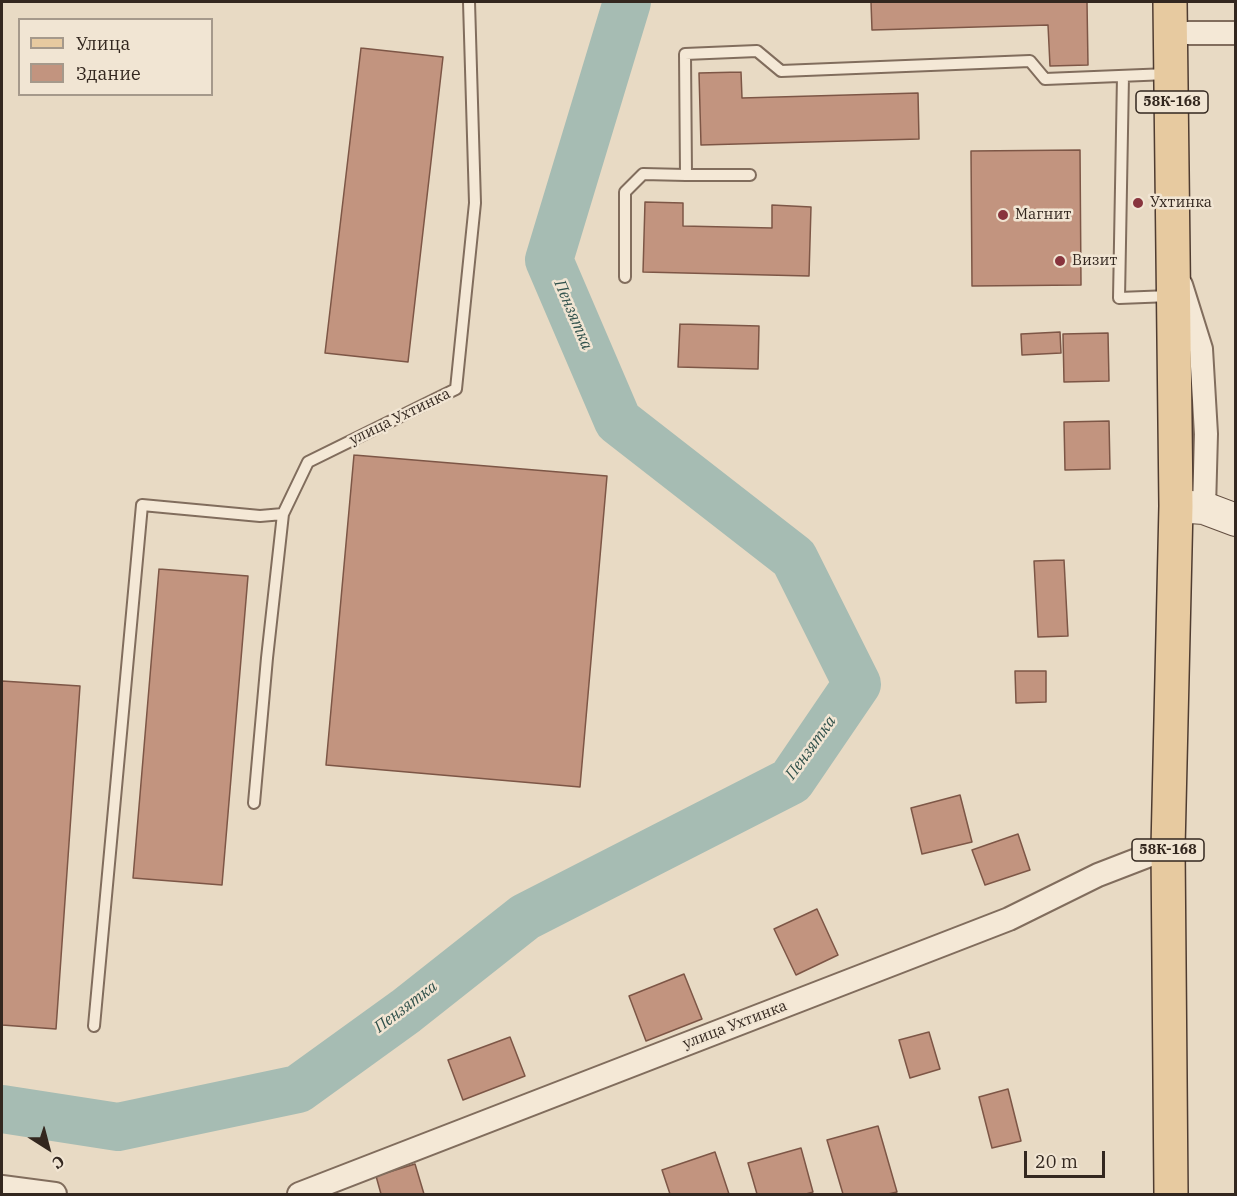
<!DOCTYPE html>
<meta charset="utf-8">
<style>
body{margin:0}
#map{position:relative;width:1237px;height:1196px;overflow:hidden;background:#e8dac4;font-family:"IBM Plex Serif",serif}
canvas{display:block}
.frame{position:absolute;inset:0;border:3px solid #33271f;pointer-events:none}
.legend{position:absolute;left:18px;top:18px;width:195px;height:78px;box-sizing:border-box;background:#f1e5d3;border:2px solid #a5998b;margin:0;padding:8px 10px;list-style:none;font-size:18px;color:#33271f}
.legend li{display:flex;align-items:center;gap:12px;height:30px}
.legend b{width:30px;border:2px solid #a5998b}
.north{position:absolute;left:18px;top:1118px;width:60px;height:60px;-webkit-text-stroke:4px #f1e5d3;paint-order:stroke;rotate:144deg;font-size:16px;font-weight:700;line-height:24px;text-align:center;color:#33271f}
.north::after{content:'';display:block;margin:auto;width:21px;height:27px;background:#33271f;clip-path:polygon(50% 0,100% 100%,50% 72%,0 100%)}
.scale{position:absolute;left:1024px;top:1151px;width:81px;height:27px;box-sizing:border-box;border:3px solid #33271f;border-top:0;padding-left:8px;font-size:18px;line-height:21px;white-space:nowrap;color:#33271f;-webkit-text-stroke:4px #f1e5d3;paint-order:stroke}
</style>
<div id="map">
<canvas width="1237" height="1196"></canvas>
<div class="frame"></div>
<ul class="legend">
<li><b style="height:8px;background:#e7caa0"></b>Улица</li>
<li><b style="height:16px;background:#c2947f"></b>Здание</li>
</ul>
<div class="north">С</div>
<div class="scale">20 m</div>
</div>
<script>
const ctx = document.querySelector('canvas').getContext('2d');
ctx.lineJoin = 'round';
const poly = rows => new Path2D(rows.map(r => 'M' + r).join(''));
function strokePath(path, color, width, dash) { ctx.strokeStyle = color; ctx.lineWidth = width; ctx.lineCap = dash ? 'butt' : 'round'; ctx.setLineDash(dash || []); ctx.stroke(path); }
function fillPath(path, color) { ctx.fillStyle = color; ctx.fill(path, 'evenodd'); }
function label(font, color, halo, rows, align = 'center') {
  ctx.font = font + ' "IBM Plex Serif",serif'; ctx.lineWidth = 5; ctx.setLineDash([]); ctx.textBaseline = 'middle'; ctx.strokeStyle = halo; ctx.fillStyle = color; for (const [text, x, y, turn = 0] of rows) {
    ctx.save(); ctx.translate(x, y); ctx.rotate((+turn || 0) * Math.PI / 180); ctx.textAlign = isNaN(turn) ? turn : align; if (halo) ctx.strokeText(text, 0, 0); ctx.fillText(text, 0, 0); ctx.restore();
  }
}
const river = poly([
 [2,1109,118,1127,298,1089,406,1011,525,917,791,781,857,684,794,558,618,421,549,260,627,2]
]);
const building = poly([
 [871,2,1087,2,1088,65,1050,66,1048,25,872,30,871,2],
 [361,48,443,57,408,362,325,353,361,48],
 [741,72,742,98,918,93,919,139,701,145,699,73,741,72],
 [1080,150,1081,285,972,286,971,151,1080,150],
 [645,202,683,203,683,226,772,228,772,205,811,207,809,276,643,272,645,202],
 [680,324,759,326,758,369,678,367,680,324],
 [1060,332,1061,353,1022,355,1021,334,1060,332],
 [1108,333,1109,381,1064,382,1063,334,1108,333],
 [1109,421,1110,469,1065,470,1064,422,1109,421],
 [354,455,607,476,580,787,326,765,354,455],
 [1064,560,1068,636,1038,637,1034,561,1064,560],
 [159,569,248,576,222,885,133,878,159,569],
 [1015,671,1046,671,1046,702,1016,703,1015,671],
 [2,681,80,686,56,1029,2,1025,2,681],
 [960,795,972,842,922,854,911,808,960,795],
 [1018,834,1030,870,985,885,972,850,1018,834],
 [817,909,838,955,796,975,774,929,817,909],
 [684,974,702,1019,646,1041,629,996,684,974],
 [929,1032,940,1069,910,1078,899,1040,929,1032],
 [510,1037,525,1076,463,1100,448,1060,510,1037],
 [1008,1089,1021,1141,992,1148,979,1097,1008,1089],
 [878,1126,897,1192,888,1194,843,1194,827,1140,878,1126],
 [801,1148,813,1192,806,1194,757,1194,748,1163,801,1148],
 [715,1152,729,1194,670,1194,662,1170,715,1152],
 [415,1164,424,1194,381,1194,376,1176,415,1164]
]);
const lane = poly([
 [1123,76,1119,298,1170,296],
 [750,175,686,175,685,54,757,51,781,71,1030,61,1045,79,1168,74],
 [625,277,625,192,643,174,686,175],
 [254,803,267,658,283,514,308,462,456,389,475,203,469,2],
 [94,1026,142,505,260,516,283,514]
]);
const street = poly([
 [1171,33,1236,33],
 [1181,285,1201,349,1206,434,1204,508],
 [2,1187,55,1194],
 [299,1194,1009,919,1098,875,1168,848]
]);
const secondary = poly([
 [1176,506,1204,508,1236,520]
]);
const primary = poly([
 [1170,2,1176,506,1168,848,1171,1194]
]);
const markers = [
 [1138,203,6,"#88343d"],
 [1003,215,6,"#88343d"],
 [1060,261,6,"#88343d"]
];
const shields = [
 [1172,102,72],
 [1168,850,72]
];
const shieldNames = [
 ["58К-168",1172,102],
 ["58К-168",1168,850]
];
const poiNames = [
 ["Ухтинка",1150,203],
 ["Магнит",1015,215],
 ["Визит",1072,261]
];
const streetNames = [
 ["улица Ухтинка",400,417,-26],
 ["улица Ухтинка",735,1025,-21]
];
const waterNames = [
 ["Пензятка",573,315,67],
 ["Пензятка",811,748,-54],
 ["Пензятка",406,1007,-37]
];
strokePath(river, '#a6bcb3', 48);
fillPath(building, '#c2947f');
strokePath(building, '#7d5646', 1.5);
strokePath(lane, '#816d5d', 14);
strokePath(street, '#816d5d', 26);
strokePath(secondary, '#634e40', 34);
strokePath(primary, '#4f3c31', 36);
strokePath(lane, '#f4e8d6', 10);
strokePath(street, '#f4e8d6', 22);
strokePath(secondary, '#f4e8d6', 32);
strokePath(primary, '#e7caa0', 33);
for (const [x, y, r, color] of markers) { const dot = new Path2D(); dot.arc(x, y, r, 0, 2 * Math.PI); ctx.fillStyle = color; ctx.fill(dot); strokePath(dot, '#f1e5d3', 2); }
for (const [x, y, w] of shields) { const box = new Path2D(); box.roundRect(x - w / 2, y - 11, w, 22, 4.5); ctx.fillStyle = '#f1e5d3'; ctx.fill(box); strokePath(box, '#33271f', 1.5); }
label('bold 14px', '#33271f', null, shieldNames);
label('15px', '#33271f', '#f1e5d3', poiNames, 'left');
label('15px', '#33271f', '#f1e5d3', streetNames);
label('italic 16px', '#30514b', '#f1e5d3', waterNames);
</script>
